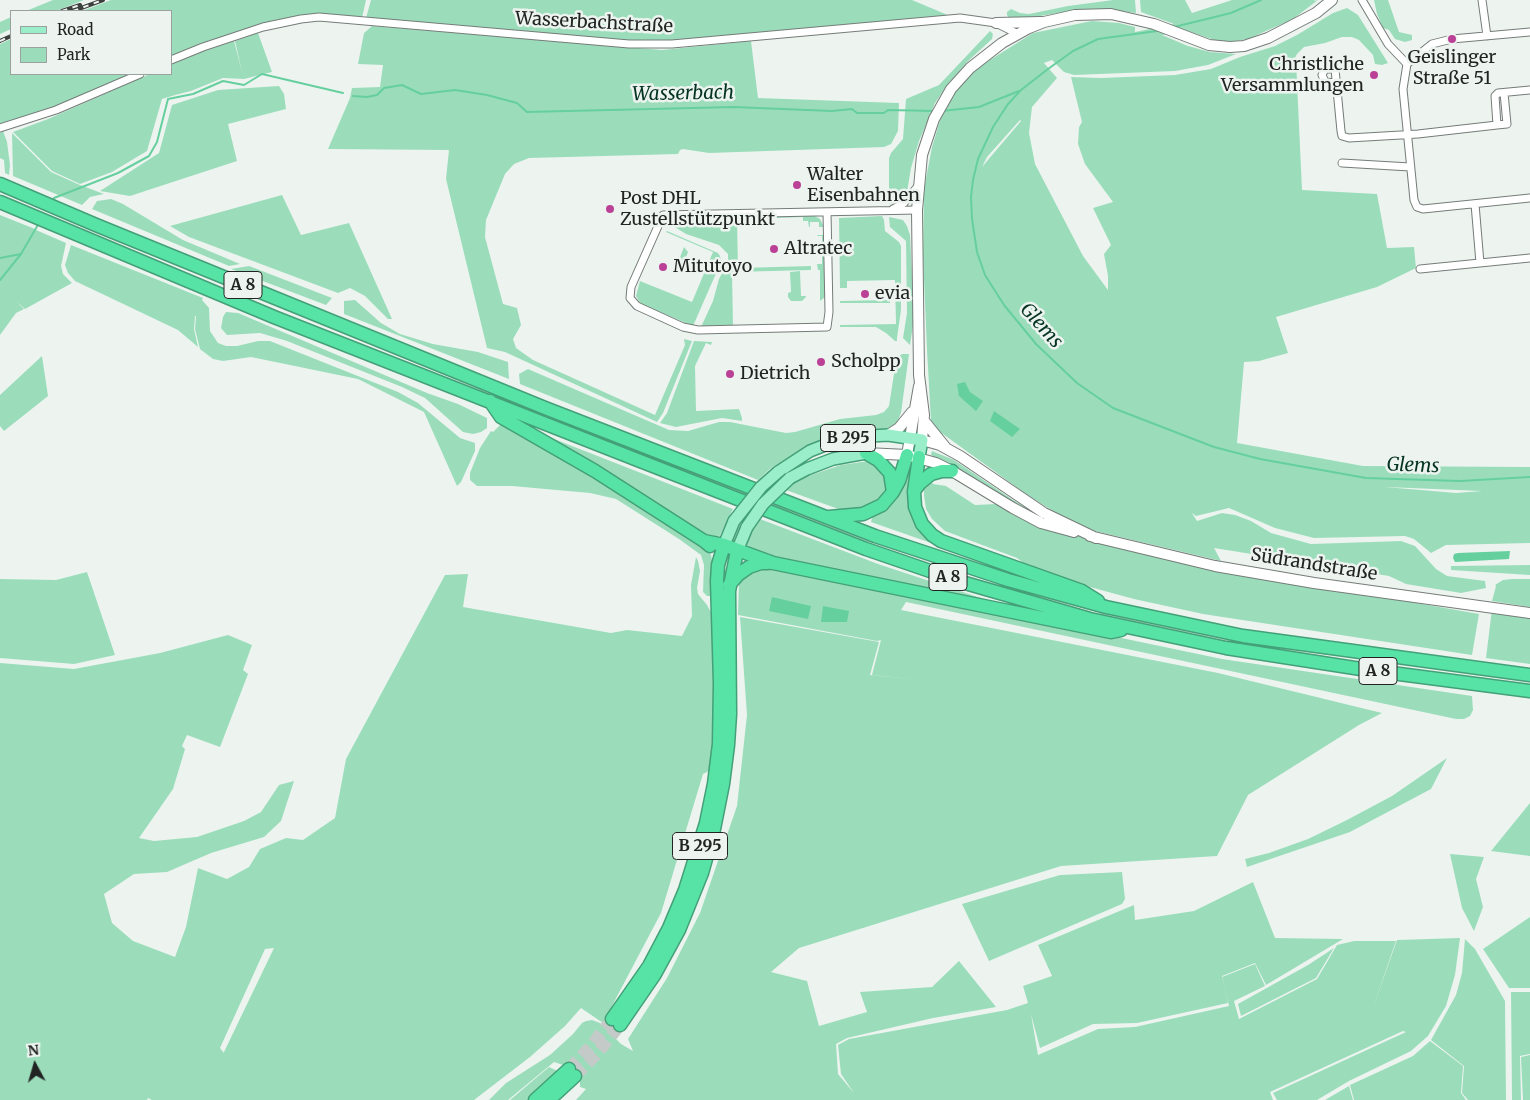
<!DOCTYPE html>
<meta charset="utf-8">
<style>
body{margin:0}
#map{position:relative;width:1530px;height:1100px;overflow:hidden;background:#edf4f0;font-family:Merriweather,serif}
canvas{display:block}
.legend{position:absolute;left:10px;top:10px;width:162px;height:65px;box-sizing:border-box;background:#edf4f0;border:1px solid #9ba19e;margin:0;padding:6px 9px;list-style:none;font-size:15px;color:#212422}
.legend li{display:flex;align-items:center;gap:10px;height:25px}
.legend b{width:25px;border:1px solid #9ba19e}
.north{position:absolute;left:10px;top:1040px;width:50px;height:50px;-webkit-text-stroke:4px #edf4f0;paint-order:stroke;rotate:354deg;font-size:14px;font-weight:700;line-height:20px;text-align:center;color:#212422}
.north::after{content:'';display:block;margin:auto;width:18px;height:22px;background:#212422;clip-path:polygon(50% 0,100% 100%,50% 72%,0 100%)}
</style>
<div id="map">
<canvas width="1530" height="1100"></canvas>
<ul class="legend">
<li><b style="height:6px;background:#9aeeca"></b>Road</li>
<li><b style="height:14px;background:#9bddbb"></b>Park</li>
</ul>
<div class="north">N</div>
</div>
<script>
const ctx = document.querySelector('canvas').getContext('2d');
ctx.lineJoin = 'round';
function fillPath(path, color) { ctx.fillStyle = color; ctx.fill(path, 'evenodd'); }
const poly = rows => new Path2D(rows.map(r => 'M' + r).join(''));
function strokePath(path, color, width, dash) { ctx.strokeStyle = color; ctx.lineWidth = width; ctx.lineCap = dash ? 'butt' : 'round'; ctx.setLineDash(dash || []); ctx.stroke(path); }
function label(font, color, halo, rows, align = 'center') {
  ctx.font = font + ' Merriweather,serif'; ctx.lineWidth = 5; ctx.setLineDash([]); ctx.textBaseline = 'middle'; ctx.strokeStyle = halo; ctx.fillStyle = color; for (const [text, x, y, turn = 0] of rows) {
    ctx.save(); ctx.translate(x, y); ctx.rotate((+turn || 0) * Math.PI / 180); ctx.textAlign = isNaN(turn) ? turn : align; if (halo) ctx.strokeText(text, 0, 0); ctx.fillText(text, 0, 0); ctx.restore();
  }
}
const green = poly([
 [53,0,84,0,56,11,26,11],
 [111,0,366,0,362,18,299,17,171,58,171,11,82,11],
 [371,0,912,0,950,16,698,39,638,42,366,18],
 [1113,0,1135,0,1136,13,1107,9,1076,10,1028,18,1009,18,1007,15,1007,12,1011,9,1020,13,1029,14,1068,6],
 [1140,0,1185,0,1192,13,1232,0,1315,0,1314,1,1318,0,1293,19,1248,39,1223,43,1188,31,1162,35,1188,46,1210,52,1236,54,1208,65,1175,71,1074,75,1064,72,1052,60,1044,63,1057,78,1032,107,1029,133,1035,164,1083,256,1108,290,1108,276,1104,254,1111,245,1093,208,1113,202,1085,164,1078,144,1079,127,1082,122,1071,77,1101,78,1175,75,1211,69,1240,57,1275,46,1297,35,1333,13,1347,8,1358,15,1388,63,1382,65,1375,64,1373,55,1359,40,1352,37,1342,37,1325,43,1304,47,1297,54,1293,62,1296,60,1302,190,1377,194,1387,248,1414,247,1416,268,1377,287,1276,317,1288,353,1259,361,1244,362,1237,443,1363,466,1530,467,1530,543,1446,545,1431,553,1414,539,1405,536,1314,538,1275,528,1229,508,1196,516,1192,513,1197,521,1222,513,1235,515,1251,521,1271,533,1311,544,1401,541,1415,546,1436,569,1447,576,1485,581,1486,588,1461,593,1406,584,1389,576,1214,548,1221,561,1095,531,1061,516,1026,494,936,429,931,421,927,350,923,255,924,189,932,147,942,114,953,94,974,70,1033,33,1092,21,1119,23,1135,27,1135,32,1174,24,1141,12],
 [1020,120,1021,121,982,167,987,157],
 [1385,487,1386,487,1482,491,1456,493],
 [1374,0,1388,0,1399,32,1412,35,1412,40,1405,42,1395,39,1389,30,1383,28,1377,14],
 [11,17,11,29,0,34,0,22],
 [372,26,662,50,751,41,758,98,899,103,898,131,891,144,884,147,709,153,683,149,680,150,678,154,529,158,514,164,505,174,486,220,485,237,503,304,517,308,521,325,513,339,516,348,533,360,655,415,685,345,684,339,692,341,663,413,657,422,505,352,487,348,446,179,449,150,328,149,350,98,352,88,380,87,383,65,358,64,364,33],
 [990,31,993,34,992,39,967,62,948,84,935,103,919,141,911,168,907,192,900,201,889,204,889,158,891,153,903,139,906,99,939,85],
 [258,33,272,72,244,79,223,78,191,91,175,95,162,99,147,151,112,172,80,184,52,171,13,132,48,119,150,74,171,74,171,64,192,55,234,41,242,72,235,41],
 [11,39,11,74,134,74,38,115,0,125,0,44],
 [279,86,284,94,286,109,228,124,237,161,130,196,100,191,159,153,172,105,218,90],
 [3,131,7,142,10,165,9,175,5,173,4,160,0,158,0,133],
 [12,133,51,172,80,185,104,194,90,197,82,205,13,176],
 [282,195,301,235,349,223,392,319,388,319,365,296,350,288,338,293,189,237,170,226],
 [111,199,123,204,183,240,240,264,229,266,92,209,97,201],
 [0,215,35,229,26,245,36,230,66,243,61,266,63,274,72,283,25,309,17,302,24,309,16,313,0,335],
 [813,215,820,219,824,227,819,227,819,222,810,222,810,227,809,227,808,221,803,221,803,217,775,218,775,216],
 [767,216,767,218,737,219,738,268,811,266,811,270,732,272,733,326,701,327,713,301,719,279,728,262,728,254,719,245,686,234,673,226,667,220,669,218,694,218,694,223,729,221,730,217],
 [882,216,884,220,885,231,899,242,901,246,901,310,897,338,897,341,895,341,886,333,876,327,840,327,840,325,896,324,895,280,847,281,847,288,840,288,839,218],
 [889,217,903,220,907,226,910,235,913,295,913,325,910,345,903,338,907,313,906,241,890,227],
 [667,231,718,253,720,256,721,262,693,326,641,304,636,296,640,281,692,302,713,252,666,232],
 [818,235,824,235,825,297,820,301,820,270,818,270,817,264,822,264,822,236,817,236],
 [71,245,203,298,202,300,209,308,210,331,218,343,226,346,237,346,258,341,270,341,398,392,418,403,460,438,475,443,475,451,461,482,457,486,424,412,358,379,251,357,223,361,213,359,200,349,195,329,196,316,203,316,195,316,194,329,198,347,178,330,75,281,68,273,65,265],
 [684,247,688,252,682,267,677,265],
 [249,266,332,298,326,305,231,269],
 [800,271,801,296,806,296,806,297,802,301,791,301,788,297,788,293,791,292,790,272],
 [355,300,381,323,400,334,433,344,478,352,508,362,509,379,344,314,344,301],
 [890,300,890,303,840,303,840,301],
 [226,312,238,313,427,393,458,404,487,418,487,428,481,432,473,434,463,432,425,398,402,387,287,341,260,333,227,335,221,328,223,317],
 [694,341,712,342,711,345,706,343,695,366,696,411,739,409,742,418,742,421,722,418,676,427,660,423,667,413],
 [902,354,909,354,901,413,898,420,894,426,881,430,849,433,805,448,771,468,758,480,520,384,519,374,528,369,669,430,688,431,719,422,730,422,786,433,795,432,840,419,876,415,884,412,889,406,896,361,898,357],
 [42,356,48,396,4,431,0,426,0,395],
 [502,423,561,456,707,549,711,555,713,565,711,596,707,596,703,592,704,565,701,555,679,539,616,499,590,493,512,486,477,486,470,480,470,473,480,448,491,431,493,432],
 [544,435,733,509,717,541],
 [932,451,954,460,1013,500,1037,514,1036,516,931,455],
 [869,461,882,467,889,489,869,509,841,510,786,490,797,481,796,480,841,465],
 [908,464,912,465,908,495,931,543,871,522,873,514],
 [931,481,933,484,946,486,975,505,996,504,1056,530,1166,559,1479,614,1472,655,1203,614,1134,599,1079,584,1026,565,1017,558,945,531,932,519,926,509,924,496,924,489],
 [760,519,878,564,993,602,776,559,749,548,747,545,747,539],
 [696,557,698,561,700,571,697,588,698,594,707,605,713,616,717,709,711,770,703,774,661,913,603,1023,581,1008,565,1026,530,1057,474,1100,152,1100,148,1098,147,1100,0,1100,0,663,74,669,160,653,228,635,252,645,243,670,248,674,220,747,187,735,182,746,185,749,173,789,139,838,154,841,197,837,244,821,261,812,279,785,294,781,281,821,264,837,211,853,167,872,134,874,104,894,112,923,133,941,175,957,186,927,198,868,227,879,249,867,260,849,286,838,303,840,335,818,346,759,445,575,468,574,463,607,611,633,627,630,682,636,692,616,691,585],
 [274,948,224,1052,224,1053,220,1048,265,949],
 [1530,565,1530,575,1451,570,1451,566],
 [764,567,1002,613,1222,659,1472,696,1473,710,1470,716,1464,719,1456,719,906,602,901,610,1218,673,1382,713,1359,725,1248,795,1217,856,1061,866,799,948,771,972,807,981,819,1026,867,1012,860,992,932,987,959,961,996,1007,933,1018,847,1038,836,1044,838,1074,854,1093,841,1074,838,1045,849,1039,1007,1010,1028,1003,1023,986,1052,976,1038,945,1134,905,1135,920,1194,911,1253,882,1275,938,1343,939,1266,985,1255,963,1222,976,1228,1003,1137,1023,1093,1024,1040,1048,1031,1014,1038,1055,1098,1029,1135,1027,1229,1006,1222,977,1255,964,1265,986,1234,1001,1239,1019,1317,979,1337,945,1354,941,1396,941,1373,1008,1397,940,1460,938,1455,975,1446,1006,1428,1036,1411,1051,1349,1081,1317,1100,1277,1100,1273,1093,1406,1032,1403,1031,1270,1092,1273,1100,576,1100,586,1089,580,1087,580,1079,569,1067,554,1062,508,1100,489,1100,506,1083,550,1055,573,1034,582,1023,586,1021,592,1020,600,1023,621,1044,633,1051,628,1039,667,978,700,913,737,806,747,715,740,617,879,642,870,675,921,680,872,675,881,640,877,641,738,615,739,582,745,574],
 [87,572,115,655,74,664,0,658,0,579,56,580],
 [1512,579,1530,579,1530,607,1492,601,1496,586,1495,585,1503,580],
 [1492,609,1530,617,1530,664,1486,658],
 [1447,758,1431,789,1350,832,1247,867,1245,859,1269,853,1308,839,1347,820,1392,796],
 [1530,803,1530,856,1491,851],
 [1450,854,1484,857,1476,879,1483,907,1474,931,1462,908],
 [1122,872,1125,899,1122,904,989,961,962,904,1060,875],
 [1530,917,1530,988,1509,988,1483,949],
 [1465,939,1475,949,1505,1001,1506,1100,1468,1100,1462,1093,1464,1066,1431,1040,1456,995,1462,973],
 [1334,948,1316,978,1241,1016,1238,1004,1308,965],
 [1511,992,1530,992,1530,1054,1520,1056,1521,1100,1512,1100],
 [1430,1041,1463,1066,1461,1093,1466,1100,1354,1100,1350,1085,1413,1056],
 [1530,1055,1530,1100,1523,1100,1521,1057],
 [549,1067,560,1072,528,1100,510,1100],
 [1349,1086,1353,1100,1325,1100]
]);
const water = poly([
 [965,382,970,392,983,401,976,411,959,396,957,384],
 [994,411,1020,429,1012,437,990,421],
 [1510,551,1509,559,1455,562,1453,558,1454,554,1458,553],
 [772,597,811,606,808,619,769,611],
 [823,606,849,611,847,622,821,622]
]);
const stream = poly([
 [1174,27,1231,13,1261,0],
 [1157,31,1098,39,1073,51,1048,69,1021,90,1008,104,993,127,978,159,973,180,971,197,972,219,977,252,985,275,1004,305,1036,344,1077,383,1113,408,1214,447,1260,459,1366,478,1460,481,1530,477],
 [353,96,367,97,377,95,384,88,402,85,421,94,455,90,487,95,517,103,527,112,734,107,832,111,852,109,857,113,884,113,888,110,935,111],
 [942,111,979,107,1019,91],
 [52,202,54,198,118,173,149,156,157,142,168,99,193,94,223,81,244,85,262,74,343,93],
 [0,258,21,254],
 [0,280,21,254,39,223]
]);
const highwayTunnel = poly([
 [569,1069,590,1047,612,1019],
 [575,1076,597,1054,620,1025]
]);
const street = poly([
 [1362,0,1388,44,1407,64],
 [1482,0,1487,36],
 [1530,32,1452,39,1432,44,1407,64,1403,89,1414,200,1417,207,1423,209,1530,198],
 [171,60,203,47,263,27,301,19,319,17,629,44,672,44,960,18,996,23,1018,34],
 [1336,83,1325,82,1322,75,1325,69,1335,69,1341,131,1342,136,1349,138,1418,134,1497,125,1495,96,1498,93,1530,90],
 [1497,125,1507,124,1504,93],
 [0,128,56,110,140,74],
 [1342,163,1410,167],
 [1475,204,1480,263],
 [893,209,904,203,918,186],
 [827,212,829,312,827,327,698,330,683,327,637,306,630,298,631,287,663,215,917,210],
 [1420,269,1530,258]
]);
const secondary = poly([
 [996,23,1041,22],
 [925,422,946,448],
 [888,435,899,428,912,412],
 [866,453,907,455,936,463,952,471,1013,508,1041,523,1074,532],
 [907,455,919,386],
 [1090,536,1215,566,1314,583,1530,613],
 [1096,538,1044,513,960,456,940,445,922,440,924,415,919,375,917,210,922,155,934,119,951,89,970,68,1002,43,1029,28,1044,22,1075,15,1111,14,1154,24,1209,45,1230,47,1244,46,1268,38,1316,13,1332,0]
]);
const primary = poly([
 [778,472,810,451,838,440,853,437,888,435,922,440,919,457],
 [790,478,807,469,833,459,866,453],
 [724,545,734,521],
 [737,551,747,527]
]);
const highway = poly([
 [0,184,96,225,545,408,875,536,1008,580,1106,607,1243,636,1530,675],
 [0,202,274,317,635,459,866,549,965,583,1090,619,1226,648,1361,669,1530,691],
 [490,401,501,417,595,471,704,541,710,546],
 [866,453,878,460,890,473,893,492],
 [919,457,914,491,915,507,922,524,932,535,941,541,1082,591,1098,601],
 [914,491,920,483,931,474,942,471,952,471],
 [829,517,863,514,882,505,893,492,899,481,907,455],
 [704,541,724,545,773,563,1111,632,1121,630],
 [729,585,739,574,749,567,761,563,768,563],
 [612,1019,649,966,669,928,685,890,706,823,714,784,719,744,720,683,717,581,718,565,724,545],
 [620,1025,655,974,679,930,702,873,713,834,723,784,728,745,730,714,729,591,737,551],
 [535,1100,569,1069],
 [549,1100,575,1076]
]);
const rail = poly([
 [62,11,80,5],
 [73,11,103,0],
 [0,41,11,36]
]);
const primaryBridge = poly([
 [734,521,761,487,778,472],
 [747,527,763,504,790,478]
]);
const markers = [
 [1452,39,5,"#ba4196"],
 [1374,75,5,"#ba4196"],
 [797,185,5,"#ba4196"],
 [610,209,5,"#ba4196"],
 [774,249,5,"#ba4196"],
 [663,267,5,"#ba4196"],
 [865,294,5,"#ba4196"],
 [821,362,5,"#ba4196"],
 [730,374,5,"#ba4196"]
];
const shields = [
 [243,285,38],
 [848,438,55],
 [948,577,38],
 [1378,671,38],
 [700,846,55]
];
const shieldNames = [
 ["A 8",243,285],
 ["B 295",848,438],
 ["A 8",948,577],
 ["A 8",1378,671],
 ["B 295",700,846]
];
const streetNames = [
 ["Wasserbachstraße",594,23,3],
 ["Südrandstraße",1314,565,9]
];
const poiNames = [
 ["Geislinger",1452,58,"center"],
 ["Straße 51",1452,79,"center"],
 ["Christliche",1364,65,"right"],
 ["Versammlungen",1364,86,"right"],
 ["Walter",807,175],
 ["Eisenbahnen",807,196],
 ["Post DHL",620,199],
 ["Zustellstützpunkt",620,220],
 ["Altratec",784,249],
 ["Mitutoyo",673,267],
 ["evia",875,294],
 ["Scholpp",831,362],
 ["Dietrich",740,374]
];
const waterNames = [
 ["Wasserbach",683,94,-1],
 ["Glems",1041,326,48],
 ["Glems",1413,466,2]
];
fillPath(green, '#9bddbb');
fillPath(water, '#66cf9e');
strokePath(stream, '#66cf9e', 2);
strokePath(highwayTunnel, '#c4cac7', 12, [12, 6]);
strokePath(street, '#757c78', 9);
strokePath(secondary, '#757c78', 12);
strokePath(primary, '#44a078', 14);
strokePath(highway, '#44a078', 15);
strokePath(street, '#fff', 7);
strokePath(secondary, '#fff', 10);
strokePath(primary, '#9aeeca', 11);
strokePath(highway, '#57e2a6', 12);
strokePath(rail, '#3d413e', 4);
strokePath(rail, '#edf4f0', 2, [5.5]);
strokePath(primaryBridge, '#44a078', 14, []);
strokePath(primaryBridge, '#9aeeca', 11);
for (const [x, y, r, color] of markers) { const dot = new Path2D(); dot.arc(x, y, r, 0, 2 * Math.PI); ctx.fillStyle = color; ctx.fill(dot); strokePath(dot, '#edf4f0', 2); }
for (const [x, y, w] of shields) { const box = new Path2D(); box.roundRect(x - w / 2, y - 13.5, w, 27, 4); ctx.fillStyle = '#edf4f0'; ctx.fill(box); strokePath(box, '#212422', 1); }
label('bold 16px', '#212422', null, shieldNames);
label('18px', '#212422', '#edf4f0', streetNames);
label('18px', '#212422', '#edf4f0', poiNames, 'left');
label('italic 19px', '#043421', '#edf4f0', waterNames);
</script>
